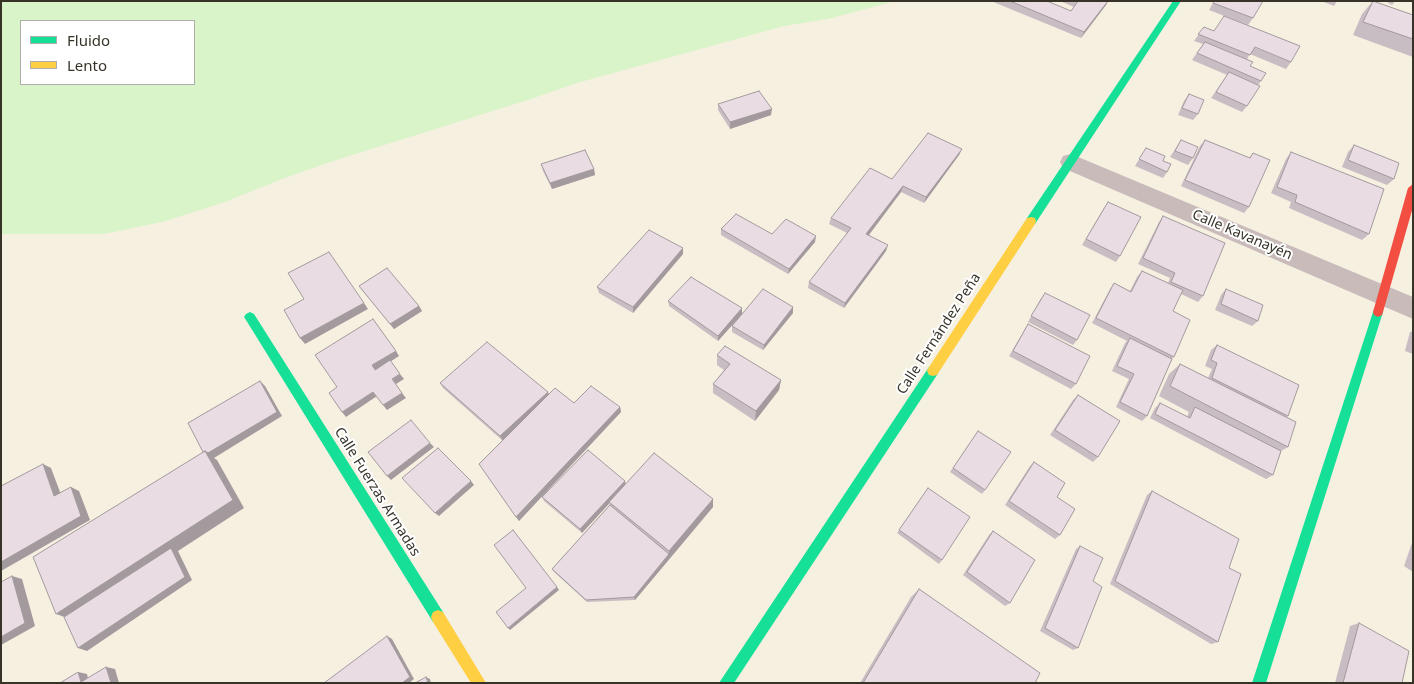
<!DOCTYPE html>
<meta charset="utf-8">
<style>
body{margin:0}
#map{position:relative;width:1414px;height:684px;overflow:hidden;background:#f6f0e1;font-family:"Noto Sans",sans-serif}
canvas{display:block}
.frame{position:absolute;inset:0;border:2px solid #373328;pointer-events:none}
.legend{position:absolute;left:20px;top:20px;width:175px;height:65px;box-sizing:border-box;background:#fff;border:1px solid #afada9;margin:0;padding:6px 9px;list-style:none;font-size:15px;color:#373328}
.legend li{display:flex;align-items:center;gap:10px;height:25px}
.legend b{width:25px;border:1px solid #afada9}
</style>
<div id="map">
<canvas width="1414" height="684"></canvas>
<div class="frame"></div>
<ul class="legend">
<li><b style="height:6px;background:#16e098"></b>Fluido</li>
<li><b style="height:6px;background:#ffcf43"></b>Lento</li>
</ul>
</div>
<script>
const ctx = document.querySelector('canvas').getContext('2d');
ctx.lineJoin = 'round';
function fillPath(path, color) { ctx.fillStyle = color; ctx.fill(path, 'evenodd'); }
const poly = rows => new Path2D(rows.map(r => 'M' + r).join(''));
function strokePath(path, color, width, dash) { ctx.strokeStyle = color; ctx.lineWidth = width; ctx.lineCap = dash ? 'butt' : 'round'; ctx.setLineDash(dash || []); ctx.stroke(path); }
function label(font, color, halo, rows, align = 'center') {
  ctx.font = font + ' "Noto Sans",sans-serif'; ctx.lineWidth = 4; ctx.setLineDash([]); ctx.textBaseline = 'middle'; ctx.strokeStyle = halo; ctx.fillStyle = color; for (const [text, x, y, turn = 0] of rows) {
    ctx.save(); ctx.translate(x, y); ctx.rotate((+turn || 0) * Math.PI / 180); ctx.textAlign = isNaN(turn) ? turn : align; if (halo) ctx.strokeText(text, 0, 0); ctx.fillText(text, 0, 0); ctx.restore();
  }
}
const green = poly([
 [1,1,896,1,828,19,784,26,577,83,528,100,330,162,282,179,222,203,162,222,104,234,1,234],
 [21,21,194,21,194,84,21,84]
]);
const street = poly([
 [1071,154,1413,297,1413,319,1063,168,1060,162,1063,156,1071,154]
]);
const fast = poly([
 [1173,1,1181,1,1035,224,1027,224,1026,221,1027,218,1173,1],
 [1378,307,1382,309,1383,312,1266,683,1252,683,1373,312,1374,309,1378,307],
 [250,312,254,314,443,612,445,617,443,622,438,624,433,622,246,320,244,317,246,314,250,312],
 [933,366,937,367,939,371,937,375,734,683,719,683,929,367,933,366]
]);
const slow = poly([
 [1031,217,1035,218,1036,221,1035,224,937,375,933,376,929,375,927,371,929,367,1027,218,1031,217],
 [438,610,443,612,486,683,471,683,433,622,431,617,433,612,438,610]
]);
const jam = poly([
 [1413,184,1413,207,1383,312,1382,315,1378,317,1374,315,1373,312,1408,188,1413,184]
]);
const wall = poly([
 [991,1,1047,1,1071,11,1074,7,1060,1,1108,1,1106,5,1081,38],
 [1214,1,1253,18,1248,25,1209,10],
 [1321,1,1337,1,1334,6],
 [1373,1,1413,15,1413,57,1353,35,1362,14],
 [1385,1,1395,1,1392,5],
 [1204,27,1291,62,1286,69,1250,54,1247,59,1250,66,1261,81,1258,85,1247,106,1242,112,1211,98,1227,75,1192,60,1203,44,1194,41],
 [1189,94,1198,114,1193,120,1178,115,1184,101],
 [718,104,771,115,730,129,718,110],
 [1181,140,1193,158,1188,165,1170,157],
 [1205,140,1249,158,1253,153,1249,207,1244,213,1181,186,1200,146],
 [1354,145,1394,179,1387,185,1342,167,1348,152],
 [1146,148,1163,161,1167,172,1163,178,1135,166],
 [962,149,959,155,924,203,901,192,869,235,886,251,844,308,808,288,809,282,847,233,829,224,831,218,892,179],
 [1291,152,1369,234,1362,240,1289,208,1291,202,1271,193,1286,159],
 [541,164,594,169,595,175,552,189,543,171],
 [1104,208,1120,256,1116,262,1082,245],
 [1163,216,1203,296,1198,302,1181,294,1173,311,1174,357,1172,359,1147,416,1142,421,1116,407,1129,379,1112,371,1125,343,1127,341,1092,323,1110,289,1114,283,1130,291,1137,277,1142,271,1168,283,1170,278,1138,264,1159,222],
 [721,229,772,234,815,242,788,274,721,235],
 [683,248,683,254,633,313,599,293,597,287],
 [359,286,419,306,422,311,394,329,363,291],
 [1226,289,1258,321,1252,326,1215,310,1221,295],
 [1041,298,1077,340,1073,345,1028,322],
 [668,301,742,314,718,341,669,306],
 [793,307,793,313,763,350,732,332,732,326],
 [1028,324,1076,384,1071,389,1009,356],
 [1413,331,1413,354,1405,351,1410,332],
 [1217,345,1288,416,1287,417,1288,447,1281,451,1273,475,1266,479,1150,418,1155,408,1160,403,1187,417,1189,412,1159,396,1169,374,1180,364,1208,378,1212,369,1205,366,1211,350],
 [717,355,781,380,779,390,755,421,713,393,713,384,724,370,717,365],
 [440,383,548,392,548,394,574,403,620,407,621,412,519,521,479,464,503,441,443,388],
 [1078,395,1098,457,1093,462,1050,435,1073,400],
 [978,431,985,490,982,494,950,472],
 [1034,462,1057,497,1060,535,1055,539,1005,505,1030,466],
 [626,484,713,507,635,600,587,602,554,572,552,569,610,505,610,503,582,533,544,501,542,497],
 [928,488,942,560,939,564,897,533],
 [1152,491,1229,568,1218,642,1211,644,1110,584,1147,495],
 [993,531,1010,603,1005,606,963,575,989,535],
 [1413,540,1413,572,1404,566],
 [1080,546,1093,581,1078,648,1073,650,1040,631,1076,549],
 [919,589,1035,683,860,683,911,597],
 [1359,623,1402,683,1335,683,1350,626]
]);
const shadedWall = poly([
 [1108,1,1106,5,1081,38,1084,32],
 [772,109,771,115,730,129,730,122],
 [962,149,959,155,924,203,926,197],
 [594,169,595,175,552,189,550,183],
 [903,186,901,192,865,240,866,234],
 [816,236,815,242,788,274,789,269],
 [888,245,886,251,844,308,845,303],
 [683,248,683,254,633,313,633,307],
 [364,303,368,309,305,344,300,338],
 [419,306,422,311,394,329,390,324],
 [793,307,793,313,763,350,764,345],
 [742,308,742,314,718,341,718,336],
 [396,351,399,356,376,371,372,365],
 [400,374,404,379,396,384,392,379],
 [781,380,779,390,755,421,756,411],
 [260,381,265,386,282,416,214,458,217,460,244,508,178,551,192,580,87,651,78,648,73,620,56,614,205,451],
 [373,392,377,396,346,417,342,412],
 [548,392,550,397,503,441,500,436],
 [402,393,406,398,387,410,383,405],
 [620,407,621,412,519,521,516,517],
 [430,443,434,447,391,480,387,476],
 [43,464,51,468,63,500,54,496],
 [471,481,474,485,439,516,435,513],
 [625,481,626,485,582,533,580,529],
 [71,487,79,491,90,520,1,571,1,562],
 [713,499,713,507,635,600,634,597,669,554,669,551],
 [12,576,22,579,35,626,1,645,1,637],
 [557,587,559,590,510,630,508,628],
 [387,636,392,639,414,679,409,683,402,683],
 [106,667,115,669,119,683,111,683],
 [78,672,87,674,89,683,81,682],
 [426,677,430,679,431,683,428,683]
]);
const building = poly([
 [1010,1,1047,1,1071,11,1078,1,1108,1,1084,32,1010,1],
 [1214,1,1263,1,1253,18,1213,3,1214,1],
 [1373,1,1413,15,1413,39,1363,22,1373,1],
 [1224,16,1300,46,1291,62,1255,47,1250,55,1198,34,1204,27,1214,31,1224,16],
 [1205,42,1253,62,1250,66,1266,73,1261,81,1197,53,1205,42],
 [1229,72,1260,86,1247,106,1216,92,1229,72],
 [759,91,772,109,730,122,718,104,759,91],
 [1189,94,1204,100,1198,114,1182,108,1189,94],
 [928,133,962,149,926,197,903,186,866,234,888,245,845,303,809,282,851,228,831,218,870,168,892,179,928,133],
 [1181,140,1198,147,1193,158,1175,151,1181,140],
 [1205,140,1250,158,1253,153,1270,160,1249,207,1185,180,1205,140],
 [1354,145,1399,163,1394,179,1348,160,1354,145],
 [1146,148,1165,156,1163,161,1171,164,1167,172,1139,159,1146,148],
 [585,150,594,169,550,183,541,164,585,150],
 [1291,152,1384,189,1369,234,1295,202,1297,195,1277,187,1291,152],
 [1108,202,1141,217,1120,256,1086,239,1108,202],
 [736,214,772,234,786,219,816,236,789,269,721,229,736,214],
 [1163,216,1225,243,1203,296,1171,282,1175,273,1143,258,1163,216],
 [649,230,683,248,633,307,597,287,649,230],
 [329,252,364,303,300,338,284,310,304,299,288,273,329,252],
 [387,268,419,306,390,324,359,286,387,268],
 [1142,271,1183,290,1173,311,1190,320,1174,357,1096,318,1114,283,1131,292,1142,271],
 [691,277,742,308,718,336,668,301,691,277],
 [763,289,793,307,764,345,732,326,763,289],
 [1226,289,1263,305,1258,321,1221,304,1226,289],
 [1045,293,1090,315,1077,340,1031,316,1045,293],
 [373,319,396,351,372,365,375,370,390,360,400,374,392,379,402,393,383,405,373,392,342,412,329,393,337,387,315,355,373,319],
 [1028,324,1090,356,1076,384,1013,351,1028,324],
 [1130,338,1172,359,1147,416,1120,402,1134,374,1117,366,1130,338],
 [487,342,548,392,500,436,440,383,487,342],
 [1217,345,1299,385,1288,416,1212,378,1217,363,1211,360,1217,345],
 [725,346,781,380,756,411,713,384,730,364,717,355,725,346],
 [1180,364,1296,422,1288,447,1170,386,1180,364],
 [260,381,277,412,208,453,205,451,203,452,188,423,260,381],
 [591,386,620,407,516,517,479,464,555,388,574,403,591,386],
 [1078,395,1120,421,1098,457,1055,430,1078,395],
 [1160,403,1190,418,1195,407,1281,451,1273,475,1155,414,1160,403],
 [411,420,430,443,387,476,368,452,411,420],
 [978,431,1011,452,985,490,953,468,978,431],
 [438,448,471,481,435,513,402,478,438,448],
 [588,450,625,481,580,529,542,497,588,450],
 [205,451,233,500,56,614,33,557,205,451],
 [654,453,713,499,669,551,609,502,654,453],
 [1034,462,1065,483,1057,497,1075,509,1060,535,1009,501,1034,462],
 [43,464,54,496,71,487,81,516,1,562,1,486,43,464],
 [928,488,970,517,942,560,899,530,928,488],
 [1152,491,1239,539,1229,568,1241,574,1218,642,1115,581,1152,491],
 [610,505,669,554,634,597,586,600,552,569,610,505],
 [513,530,557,587,508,628,496,612,526,588,494,545,513,530],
 [993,531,1035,560,1010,603,967,572,993,531],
 [1080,546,1103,558,1093,581,1102,587,1078,648,1045,628,1080,546],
 [171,548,185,577,78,648,64,617,171,548],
 [12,576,25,623,1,637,1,582,12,576],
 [919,589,1040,673,1035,683,863,683,919,589],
 [1359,623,1409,651,1402,683,1343,683,1359,623],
 [387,636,410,677,402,683,324,683,387,636],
 [106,667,111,683,60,683,78,672,81,682,106,667],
 [426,677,428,683,415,683,426,677]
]);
const streetNames = [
 ["Calle Kavanayén",1242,235,23],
 ["Calle Fernández Peña",939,334,-57],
 ["Calle Fuerzas Armadas",377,492,58]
];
fillPath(green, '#d9f4c8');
fillPath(street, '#c8bbba');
fillPath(fast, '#16e098');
fillPath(slow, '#ffcf43');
fillPath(jam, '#f24e42');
fillPath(wall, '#c8bdc2');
fillPath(shadedWall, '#a39a9e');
fillPath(building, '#e9dce2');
strokePath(building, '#a39a9e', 1);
label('14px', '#373328', '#fff', streetNames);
</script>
